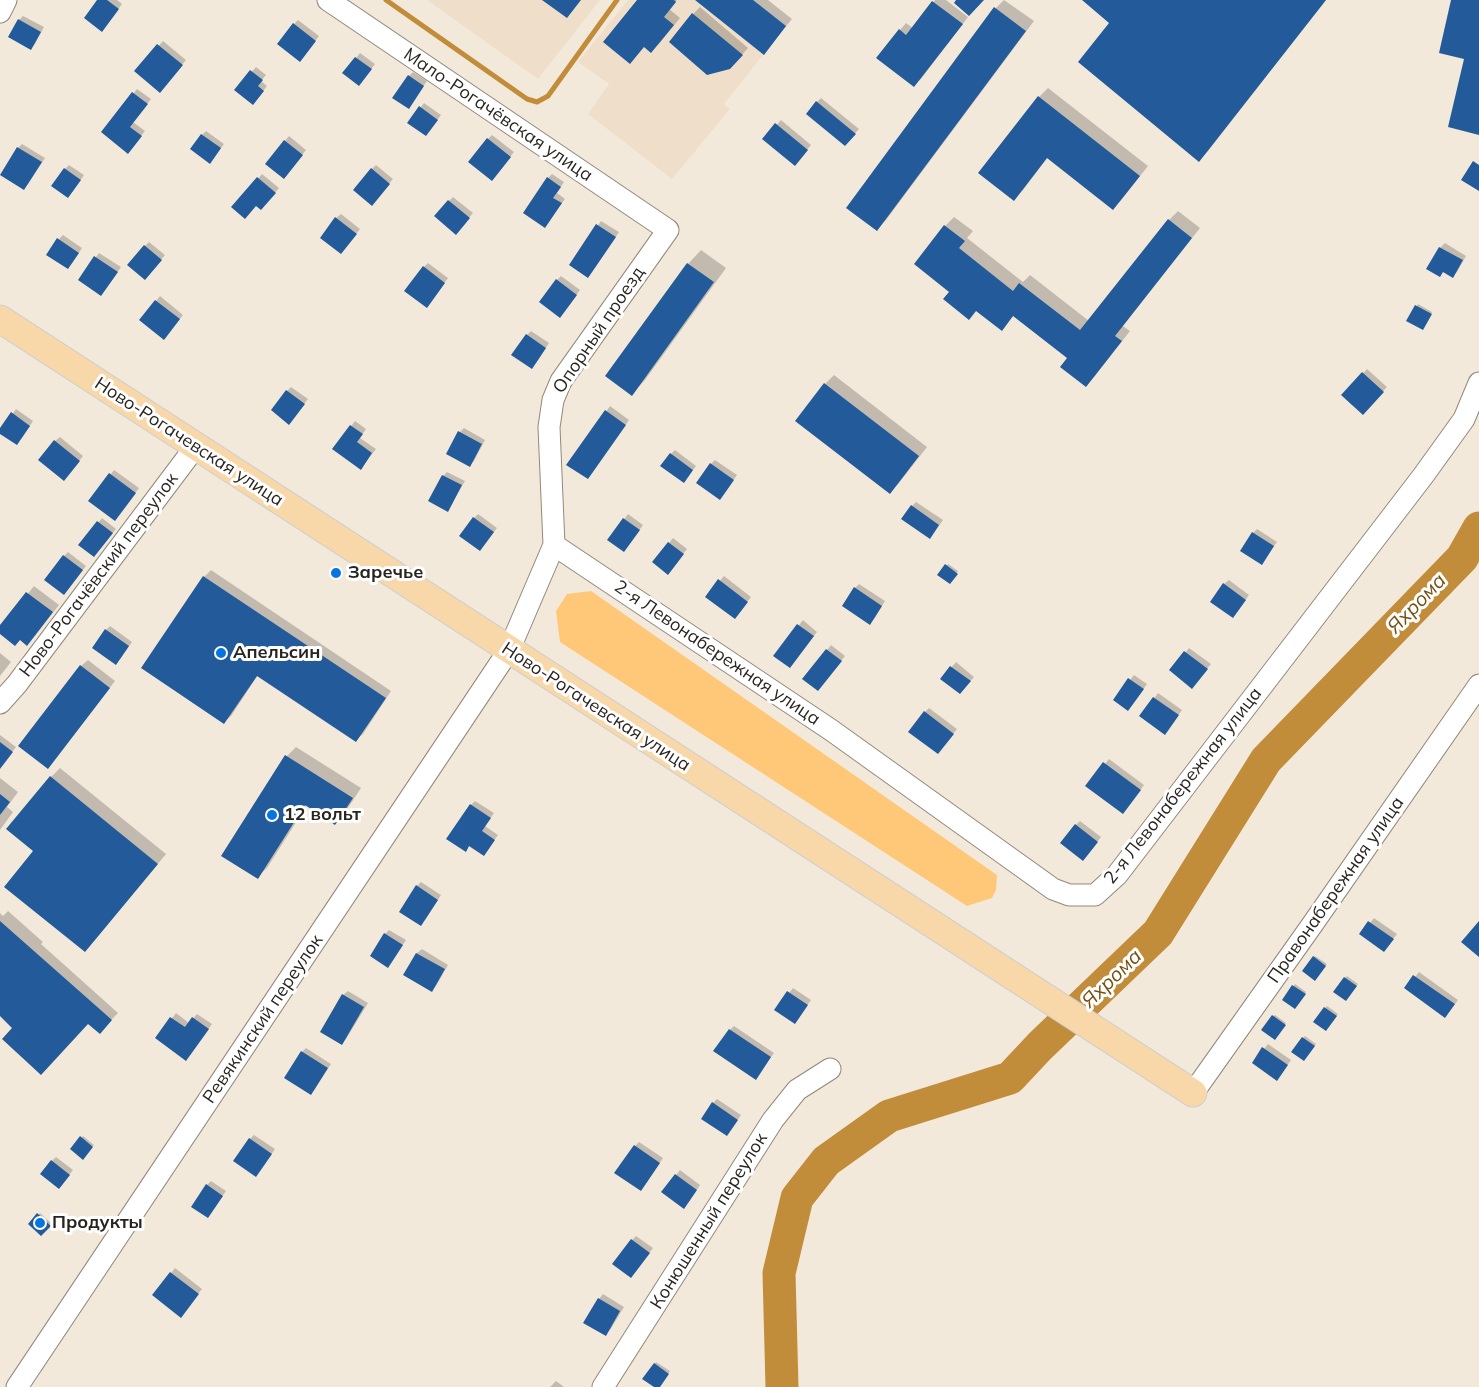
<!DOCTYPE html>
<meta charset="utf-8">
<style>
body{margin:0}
canvas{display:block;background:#f3e9da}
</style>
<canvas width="1479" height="1387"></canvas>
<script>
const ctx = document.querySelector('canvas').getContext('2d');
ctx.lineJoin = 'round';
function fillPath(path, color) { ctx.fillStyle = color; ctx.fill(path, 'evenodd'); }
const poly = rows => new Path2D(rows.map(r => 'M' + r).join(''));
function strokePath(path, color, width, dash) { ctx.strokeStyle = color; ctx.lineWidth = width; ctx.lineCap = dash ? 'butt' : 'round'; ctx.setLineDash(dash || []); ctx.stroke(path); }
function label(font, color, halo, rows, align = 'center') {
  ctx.font = font + ' Mulish,sans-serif'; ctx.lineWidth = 6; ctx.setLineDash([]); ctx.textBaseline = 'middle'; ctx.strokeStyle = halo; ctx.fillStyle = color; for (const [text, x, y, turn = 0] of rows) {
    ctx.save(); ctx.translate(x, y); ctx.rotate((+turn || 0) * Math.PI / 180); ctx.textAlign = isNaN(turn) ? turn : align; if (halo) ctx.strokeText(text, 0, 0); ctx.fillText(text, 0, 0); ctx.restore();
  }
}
const built = poly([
 [427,0,600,0,538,79],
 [628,0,753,0,786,26,724,104,730,109,672,179,588,114,609,84,578,62]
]);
const green = poly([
 [591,591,997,875,996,890,992,898,967,906,560,642,556,611,567,594]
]);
const shadow = poly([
 [99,0,117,0,122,4,106,26],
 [639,0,677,0,669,9,680,18,658,45],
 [698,0,768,0,792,19,770,46],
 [935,0,946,0,968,17,921,79,914,85,900,30,906,23,913,28],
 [1004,0,1034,21,886,220,877,229,996,8],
 [1085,0,1326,0,1208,151,1199,160,1116,17],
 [700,7,748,48,737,60,693,14],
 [23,16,44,27,35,44,31,48,19,20],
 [298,20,319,36,304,56,294,24],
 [163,41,186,60,164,87,136,71],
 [360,53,375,64,363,80,344,73],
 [256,67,266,75,261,81,267,86,257,99,236,90],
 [413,72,427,81,409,107,409,76],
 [1048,88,1148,166,1122,199,1113,208,1048,157,1023,190,1013,199,1039,97],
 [137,89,151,99,133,122,145,131,132,148,103,132],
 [821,98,859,129,849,140,817,102],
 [424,103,441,115,430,130,409,122],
 [781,120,811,145,799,160,764,139],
 [206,131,224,144,214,158,202,135],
 [492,135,514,152,496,175,488,139],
 [289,136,306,150,288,173,267,163],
 [22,144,45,158,28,184,24,188,18,148],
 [69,165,84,175,72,192,65,169],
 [376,165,393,179,376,199,372,169],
 [262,174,279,188,265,204,233,207],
 [552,174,564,182,557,193,565,199,545,226,548,178],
 [453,197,473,213,460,228,449,201],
 [1178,211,1200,228,1123,326,1130,331,1095,376,1086,385,1069,357,1014,315,1001,329,951,292,945,226,954,217,973,231,967,238,1023,282,1030,275,1089,321,1169,220],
 [341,214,360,229,345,248,336,218],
 [601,221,619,232,592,272,571,264],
 [63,235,82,248,72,263,59,239],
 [149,242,165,255,149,274,145,246],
 [1445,243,1466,256,1457,272,1453,276,1444,271,1428,269,1440,248],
 [701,250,726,268,645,380,632,394,688,264],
 [99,253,121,267,105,290,80,279],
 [428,263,448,278,431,302,424,267],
 [561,276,580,290,564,312,557,280],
 [160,296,183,315,168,334,141,320],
 [1418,304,1432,312,1424,327,1417,306],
 [531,331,549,343,536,363,527,335],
 [1367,369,1387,387,1363,413,1343,395],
 [834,375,927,447,899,483,890,492,825,384],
 [291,387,308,399,293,418,287,391],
 [610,406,629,420,592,473,568,465],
 [16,409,33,421,21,439,0,432],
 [355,421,366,429,360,438,376,449,365,463,334,449],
 [464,428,485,440,474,461,470,465,460,432],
 [60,437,83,456,68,475,55,441],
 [675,450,696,466,688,477,671,454],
 [715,460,737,475,724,494,711,464],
 [114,470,139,488,119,515,90,501],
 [447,472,465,481,451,505,447,510,443,476],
 [916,502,943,520,934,533,912,506],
 [478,514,497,528,484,545,474,518],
 [628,514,643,525,628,546,609,540],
 [102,518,116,529,98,551,81,544],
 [1257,529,1277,542,1262,563,1253,533],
 [673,538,687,549,672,569,669,543],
 [68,552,86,566,68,589,64,556],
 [948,564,958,571,950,582,940,574],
 [211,570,391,691,363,734,356,740,258,675,231,716,224,722,143,668,204,577],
 [724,576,751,597,739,613,707,596],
 [1229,580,1249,595,1237,612,1224,584],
 [859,584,885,601,874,619,855,588],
 [34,586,59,605,34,637,20,639,0,632,0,628],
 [803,620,817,632,794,662,775,655],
 [110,626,132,642,120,659,106,630],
 [831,645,845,656,822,685,804,679],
 [1189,648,1211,664,1196,682,1171,670],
 [0,653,11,662,0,676],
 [88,660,115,681,54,760,81,666],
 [956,662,974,677,964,688,942,678],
 [1134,675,1147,684,1132,705,1115,699],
 [1158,693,1182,710,1169,729,1141,716],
 [929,708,957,729,942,748,925,712],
 [0,735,16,747,0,767],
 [296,747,361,788,344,814,335,823,307,805,267,868,257,877,223,855,287,756],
 [1109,759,1144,785,1127,808,1087,786],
 [60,768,166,854,94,941,35,851,51,777],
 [0,778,18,792,7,807,13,812,0,830],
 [475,801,494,813,485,826,498,835,484,854,470,845,465,850,471,805],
 [1080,821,1101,837,1087,855,1076,825],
 [421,882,441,895,425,920,417,886],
 [8,911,43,942,41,944,118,1013,106,1025,88,1022,14,1028,0,1014,0,913,3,916],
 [1374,918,1397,934,1388,946,1361,934],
 [389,930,406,940,392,961,388,966,385,934],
 [422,949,448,965,436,986,432,990,405,974,417,953],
 [1315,956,1327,964,1317,977,1314,957],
 [1419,972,1458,1000,1449,1012,1406,988],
 [1347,976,1358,984,1348,998,1345,978],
 [1295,984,1306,992,1296,1006,1284,1000],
 [793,988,811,1000,795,1022,776,1010],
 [348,991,368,1003,346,1039,342,1043,343,995],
 [1327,1006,1338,1014,1328,1028,1325,1008],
 [176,1013,189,1023,197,1014,212,1024,190,1055,157,1038],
 [1275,1015,1286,1023,1276,1036,1273,1016],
 [734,1026,774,1053,756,1078,730,1030],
 [1305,1036,1316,1044,1306,1058,1303,1038],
 [1268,1044,1291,1060,1281,1074,1254,1062],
 [306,1048,331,1064,315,1089,311,1093,302,1052],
 [717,1099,741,1115,731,1130,713,1103],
 [254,1135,275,1149,260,1171,250,1139],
 [83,1136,94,1145,82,1158,72,1149],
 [639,1142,663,1158,645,1185,635,1146],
 [56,1157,73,1170,63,1183,52,1161],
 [680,1170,700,1185,688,1203,663,1192],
 [211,1181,226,1191,208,1216,207,1185],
 [40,1213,51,1223,41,1234,30,1224],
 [636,1236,653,1248,635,1272,632,1240],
 [175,1268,202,1289,185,1311,154,1295],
 [603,1294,624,1307,610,1330,605,1334,585,1322,599,1299],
 [656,1362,670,1371,659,1387,644,1379],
 [556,1381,564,1387,550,1387]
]);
const stream = poly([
 [386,0,527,99,537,102,548,96,617,0]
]);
const river = poly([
 [782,1387,779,1273,797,1198,826,1161,889,1116,1010,1078,1040,1046,1158,933,1266,760,1462,558,1479,528]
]);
const building = poly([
 [97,0,107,0,119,9,102,32,84,18],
 [542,0,581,0,567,18],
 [637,0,674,0,676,2,664,17,674,25,651,53,644,47,630,64,603,42],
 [695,0,753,0,786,26,764,55],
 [956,0,984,0,969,16,954,3],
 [1082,0,1326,0,1199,162,1078,62,1109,23],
 [1451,0,1479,0,1479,135,1448,127,1464,59,1439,53],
 [932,1,963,24,914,87,876,58,899,29,906,35],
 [994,7,1026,31,877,231,846,208],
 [692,13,743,55,730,69,707,75,669,42],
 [18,19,41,32,31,50,8,37],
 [293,23,316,41,300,62,277,44],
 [157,44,183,65,160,93,134,71],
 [355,57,372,69,359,86,342,73],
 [250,70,263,80,258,86,264,91,253,105,234,90],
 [408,75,424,86,409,109,392,98],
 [132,92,148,104,130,127,142,136,128,154,101,132],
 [1038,96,1140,176,1113,210,1047,158,1014,201,978,173],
 [816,101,856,134,845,146,806,114],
 [419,106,438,120,426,136,407,123],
 [775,123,808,150,795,166,762,139],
 [201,134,221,148,210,164,190,149],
 [487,138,511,157,492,181,468,162],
 [284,140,303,155,284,179,265,164],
 [17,147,42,162,24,190,0,175],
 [1473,161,1479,165,1479,191,1461,180],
 [64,168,81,180,68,198,51,186],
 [371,168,390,184,372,206,353,190],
 [257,177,276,193,261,210,256,206,245,219,231,207],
 [547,177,561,187,553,198,562,203,545,228,523,213],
 [448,200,470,218,456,235,434,216],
 [335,217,357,234,341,254,320,238],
 [1168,219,1192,238,1115,336,1122,341,1086,387,1060,367,1067,358,1013,316,1002,331,976,311,969,320,943,299,949,292,914,264,944,225,965,241,959,248,1013,291,1019,283,1080,330],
 [596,224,616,237,588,278,569,265],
 [57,238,79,253,68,269,46,255],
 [144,245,162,260,145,280,127,265],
 [1439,247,1463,260,1453,278,1443,272,1440,277,1426,269],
 [94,256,118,272,101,296,78,280],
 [687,263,714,282,632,396,605,376],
 [423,266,445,283,427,308,404,291],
 [556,279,577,295,560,318,539,302],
 [155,300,180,319,164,340,139,320],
 [1415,305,1432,314,1423,330,1406,321],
 [526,334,546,348,532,369,511,355],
 [1362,372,1384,392,1363,415,1341,395],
 [824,383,919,456,890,494,795,421],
 [286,390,305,404,289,425,271,410],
 [605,410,626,425,588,479,566,465],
 [11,412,30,426,17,445,0,434,0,428],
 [350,425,363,434,357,442,372,453,361,470,332,449],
 [458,431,482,444,470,467,446,454],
 [54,440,80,461,64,481,38,460],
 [670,453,693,470,684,483,660,466],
 [710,463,734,480,720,500,696,483],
 [109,473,136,493,115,521,88,501],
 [442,475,462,485,448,512,428,501],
 [911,505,939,525,930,539,901,519],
 [473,517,494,532,480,551,459,536],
 [623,518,640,530,624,552,607,540],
 [97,521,113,533,94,557,78,545],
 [1252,532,1274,546,1262,565,1240,551],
 [668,542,684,554,668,575,652,562],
 [63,555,83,570,64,595,44,580],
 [945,564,958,574,950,584,937,575],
 [203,576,386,698,356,742,257,676,224,724,141,668],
 [718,579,748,602,735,619,705,597],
 [1223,583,1246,600,1233,618,1210,602],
 [854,587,882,606,870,625,842,606],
 [26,592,53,612,27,646,20,640,15,646,0,634,0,625],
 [797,624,814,636,790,668,773,656],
 [105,629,129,646,116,665,92,648],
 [826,649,842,661,818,691,802,679],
 [1184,651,1208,669,1192,689,1169,670],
 [80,665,110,688,48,769,18,746],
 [950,666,971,681,960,694,940,679],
 [1128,678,1144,689,1128,711,1113,700],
 [1153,697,1179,715,1165,735,1139,716],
 [924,711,954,734,938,754,908,732],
 [0,742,13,752,0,769],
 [285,755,353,798,335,825,305,805,258,879,221,856],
 [1103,762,1141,790,1123,814,1085,786],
 [50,776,158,864,85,952,4,887,33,851,6,829],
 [0,794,10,802,0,815],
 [470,804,491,818,482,831,495,840,484,856,469,846,466,852,446,839],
 [1075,824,1098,842,1083,861,1060,843],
 [416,885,438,900,421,926,399,912],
 [0,921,112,1020,100,1034,88,1024,41,1075,2,1039,12,1028,0,1016],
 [1368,921,1394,939,1384,952,1359,934],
 [1479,921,1479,957,1461,942],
 [384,933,403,945,388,968,370,956],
 [416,953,445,969,432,992,403,975],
 [1313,956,1326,966,1315,981,1302,971],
 [1413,975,1455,1004,1445,1018,1404,988],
 [1344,977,1357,986,1346,1001,1333,992],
 [1292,985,1306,994,1295,1009,1282,1000],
 [787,991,808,1005,795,1024,774,1010],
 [342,994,364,1007,342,1045,320,1032],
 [1324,1007,1337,1016,1326,1031,1313,1022],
 [1272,1015,1286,1025,1275,1040,1261,1030],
 [170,1017,185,1027,192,1017,209,1029,186,1061,155,1038],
 [729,1029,771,1057,756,1080,713,1051],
 [1302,1037,1315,1046,1304,1061,1291,1052],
 [1262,1047,1288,1065,1277,1081,1252,1063],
 [301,1051,328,1068,311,1095,284,1078],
 [712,1102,738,1120,727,1136,701,1119],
 [80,1136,93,1147,83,1160,70,1149],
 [249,1138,272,1154,256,1177,233,1161],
 [634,1145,660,1163,641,1191,614,1173],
 [51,1160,70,1175,59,1189,40,1174],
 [675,1174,697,1190,684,1209,661,1192],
 [206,1184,223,1196,208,1218,191,1207],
 [37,1213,51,1226,41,1236,28,1224],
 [631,1239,650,1253,631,1278,612,1264],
 [170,1272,199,1294,181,1318,152,1295],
 [598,1298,620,1311,606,1336,583,1323],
 [654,1363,669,1374,660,1387,654,1387,642,1379]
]);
const minor = poly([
 [0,12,6,0],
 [554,545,831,730,1053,889,1069,895,1095,895,1117,875,1423,476,1464,419,1479,383],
 [0,703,17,684,196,446],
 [1193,1093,1312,925,1479,685],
 [17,1387,509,650,554,545,549,427,553,400,561,381,668,230,328,0],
 [603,1387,773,1120,797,1090,830,1069]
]);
const major = poly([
 [0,319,1193,1093]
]);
const markers = [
 [336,573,6,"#0476dd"],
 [221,653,6,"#0476dd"],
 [272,815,6,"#0476dd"],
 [40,1223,6,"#0476dd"]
];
const streetNames = [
 ["Мало-Рогачёвская улица",498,115,34],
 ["Опорный проезд",599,330,-56],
 ["Ново-Рогачевская улица",189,442,33],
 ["Ново-Рогачёвский переулок",99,575,-53],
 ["2-я Левонабережная улица",717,653,34],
 ["Ново-Рогачевская улица",596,707,33],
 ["2-я Левонабережная улица",1183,786,-52],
 ["Правонабережная улица",1336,890,-55],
 ["Ревякинский переулок",263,1019,-56],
 ["Конюшенный переулок",709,1221,-58]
];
const poiNames = [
 ["Заречье",348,573],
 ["Апельсин",233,653],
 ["12 вольт",284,815],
 ["Продукты",52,1223]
];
const waterNames = [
 ["Яхрома",1417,604,-46],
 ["Яхрома",1112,979,-44]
];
fillPath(built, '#efdfca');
fillPath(green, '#ffc879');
fillPath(shadow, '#0003');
strokePath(stream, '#c28d3a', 5);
strokePath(river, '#c28d3a', 33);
fillPath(building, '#235b9a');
strokePath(minor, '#92887b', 23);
strokePath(major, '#d0cfce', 29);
strokePath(minor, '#fff', 21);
strokePath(major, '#f8d8a9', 27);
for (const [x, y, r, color] of markers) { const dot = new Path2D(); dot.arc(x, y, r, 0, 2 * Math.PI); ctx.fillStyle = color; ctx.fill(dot); strokePath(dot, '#fff', 2); }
label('18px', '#28241f', '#fff', streetNames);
label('bold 18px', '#28241f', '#fff', poiNames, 'left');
label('italic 20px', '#745011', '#fff', waterNames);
</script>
